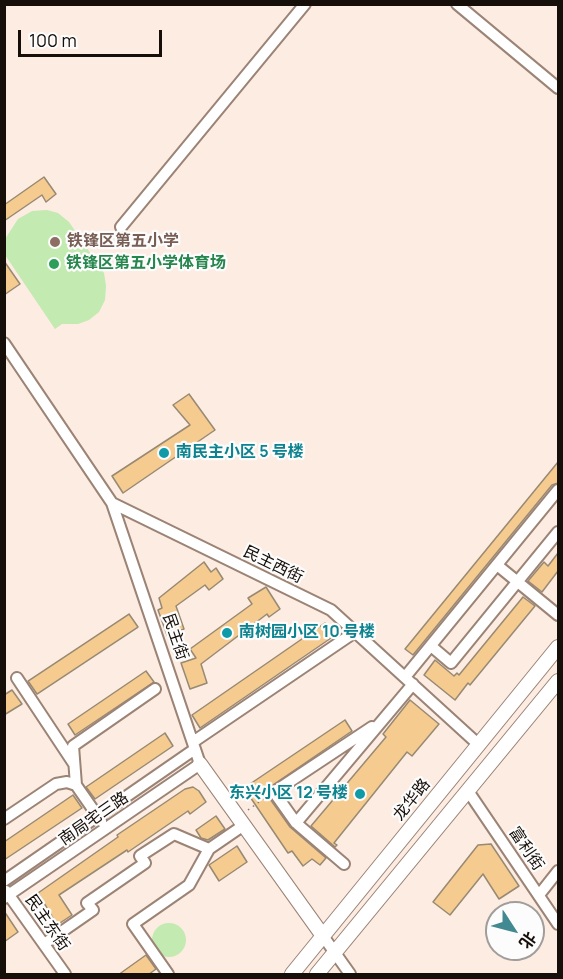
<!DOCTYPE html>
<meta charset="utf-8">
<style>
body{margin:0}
#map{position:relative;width:563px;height:979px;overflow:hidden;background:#fcece2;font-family:Manrope,"Noto Sans SC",sans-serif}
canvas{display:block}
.frame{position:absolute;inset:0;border:6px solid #160e09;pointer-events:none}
.north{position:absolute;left:485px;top:901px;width:60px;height:60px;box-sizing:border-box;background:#fcfcfc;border:2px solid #a09d9b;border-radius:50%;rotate:126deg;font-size:16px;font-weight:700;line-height:24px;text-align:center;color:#160e09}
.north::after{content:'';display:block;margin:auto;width:21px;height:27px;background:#428991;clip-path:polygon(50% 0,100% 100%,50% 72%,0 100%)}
.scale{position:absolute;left:18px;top:30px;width:144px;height:27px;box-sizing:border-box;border:3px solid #160e09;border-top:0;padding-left:8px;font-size:18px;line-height:21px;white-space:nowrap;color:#160e09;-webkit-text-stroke:4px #fcfcfc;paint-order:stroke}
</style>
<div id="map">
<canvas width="563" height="979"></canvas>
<div class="frame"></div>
<div class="north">北</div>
<div class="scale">100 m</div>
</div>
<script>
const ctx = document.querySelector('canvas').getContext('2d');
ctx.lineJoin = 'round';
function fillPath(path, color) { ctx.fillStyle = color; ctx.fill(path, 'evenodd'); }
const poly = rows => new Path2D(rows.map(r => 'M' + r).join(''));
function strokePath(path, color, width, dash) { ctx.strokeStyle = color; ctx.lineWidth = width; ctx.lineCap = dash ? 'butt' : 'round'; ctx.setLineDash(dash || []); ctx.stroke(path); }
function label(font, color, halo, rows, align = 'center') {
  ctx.font = font + ' Manrope,"Noto Sans SC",sans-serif'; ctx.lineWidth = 4.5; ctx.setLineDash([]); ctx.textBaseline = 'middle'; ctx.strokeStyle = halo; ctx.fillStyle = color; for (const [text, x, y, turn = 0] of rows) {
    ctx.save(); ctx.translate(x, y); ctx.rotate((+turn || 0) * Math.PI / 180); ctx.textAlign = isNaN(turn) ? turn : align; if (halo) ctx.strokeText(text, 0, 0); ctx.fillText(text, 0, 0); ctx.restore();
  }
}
const green = poly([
 [47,210,58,213,69,222,104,273,106,286,105,300,99,312,89,320,78,324,62,324,55,329,5,255,5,239,18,219,32,211],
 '152 940a17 17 0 1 1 34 0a17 17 0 1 1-34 0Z'
]);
const building = poly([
 [44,177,56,194,46,202,42,195,4,221,4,205,44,177],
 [4,261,20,284,4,295,4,261],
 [189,394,215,430,123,493,112,476,190,425,173,405,189,394],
 [558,462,558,483,552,485,413,655,405,649,558,462],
 [558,553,558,571,542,592,528,581,544,562,548,566,558,553],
 [204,562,211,572,216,568,223,579,209,590,205,585,176,606,184,629,167,635,158,610,162,608,159,598,204,562],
 [266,587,280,609,269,617,267,614,201,664,207,683,190,689,181,663,196,658,190,649,252,604,248,598,266,587],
 [523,597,535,606,470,685,468,683,455,700,424,675,435,660,454,676,457,673,459,675,523,597],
 [129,614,138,627,37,694,28,681,129,614],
 [325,623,334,636,200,728,192,715,325,623],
 [146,671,154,682,75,735,68,724,146,671],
 [12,690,22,704,4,715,4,695,12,690],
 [410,700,439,724,412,756,407,752,334,843,337,845,335,847,311,826,386,737,383,734,410,700],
 [345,720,352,731,267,789,268,796,290,827,326,858,320,865,312,859,303,866,292,851,288,853,244,788,345,720],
 [165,733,173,746,95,799,86,787,165,733],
 [193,787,199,791,206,802,190,814,188,811,128,852,127,850,59,895,72,915,57,925,38,893,118,837,117,835,185,789,193,787],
 [73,795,82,808,4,860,4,842,73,795],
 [216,816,225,829,208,840,201,838,196,830,216,816],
 [491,844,519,886,499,899,483,874,450,915,433,902,478,845,491,844],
 [237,846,247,862,219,881,209,865,237,846],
 [4,911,18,932,4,942,4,911],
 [146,955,156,969,148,975,118,975,146,955]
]);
const path = poly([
 [248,810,266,797]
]);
const minor = poly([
 [457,4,558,88],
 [121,227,305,4],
 [4,343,112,503,200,764,4,898],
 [112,503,331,610,479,745],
 [497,565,558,615],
 [431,646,451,663,558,532],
 [405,677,558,490],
 [17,678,74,764],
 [193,742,355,632],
 [76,785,73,746,155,689],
 [468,791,558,924],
 [4,819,56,784,67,782,76,785,101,821],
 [296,823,274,792,372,727],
 [344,864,296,823,413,684],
 [4,881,195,749],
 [6,891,65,974],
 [539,895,558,871],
 [323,936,350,974],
 [44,944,93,910,87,903,145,863,140,856,174,834,209,849],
 [168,974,133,924,189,885,209,849,244,825]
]);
const major = poly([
 [200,764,323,936],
 [292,974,558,647],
 [317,974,558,681]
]);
const markers = [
 [55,242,6,"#8d6e63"],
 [54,264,6,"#2e9e5b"],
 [164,453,6,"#0f9aa8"],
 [227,633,6,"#0f9aa8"],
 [360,794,6,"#0f9aa8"]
];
const educationNames = [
 ["铁锋区第五小学",67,242]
];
const leisureNames = [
 ["铁锋区第五小学体育场",66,264]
];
const cultureNames = [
 ["南民主小区 5 号楼",176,453],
 ["南树园小区 10 号楼",239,633],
 ["东兴小区 12 号楼",348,794,"right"]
];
const streetNames = [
 ["民主西街",273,565,26],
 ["民主街",175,637,71],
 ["龙华路",412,800,-51],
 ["南局宅三路",94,819,-35],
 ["富利街",526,849,56],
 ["民主东街",47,923,55]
];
fillPath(green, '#c2eab1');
fillPath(building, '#f5cb8f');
strokePath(building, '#988973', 1.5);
strokePath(minor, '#9b8375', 14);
strokePath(major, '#9b8375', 16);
strokePath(path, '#887c75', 1.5, [1.5, 4.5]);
strokePath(minor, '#fff', 10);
strokePath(major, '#fff', 14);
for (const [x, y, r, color] of markers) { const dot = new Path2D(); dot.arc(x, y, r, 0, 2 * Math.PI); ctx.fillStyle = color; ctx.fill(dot); strokePath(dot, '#fcfcfc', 2); }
label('bold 16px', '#785e54', '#fcfcfc', educationNames, 'left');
label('bold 16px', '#27864d', '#fcfcfc', leisureNames, 'left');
label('bold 16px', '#0d838f', '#fcfcfc', cultureNames, 'left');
label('16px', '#160e09', '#fcfcfc', streetNames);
</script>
